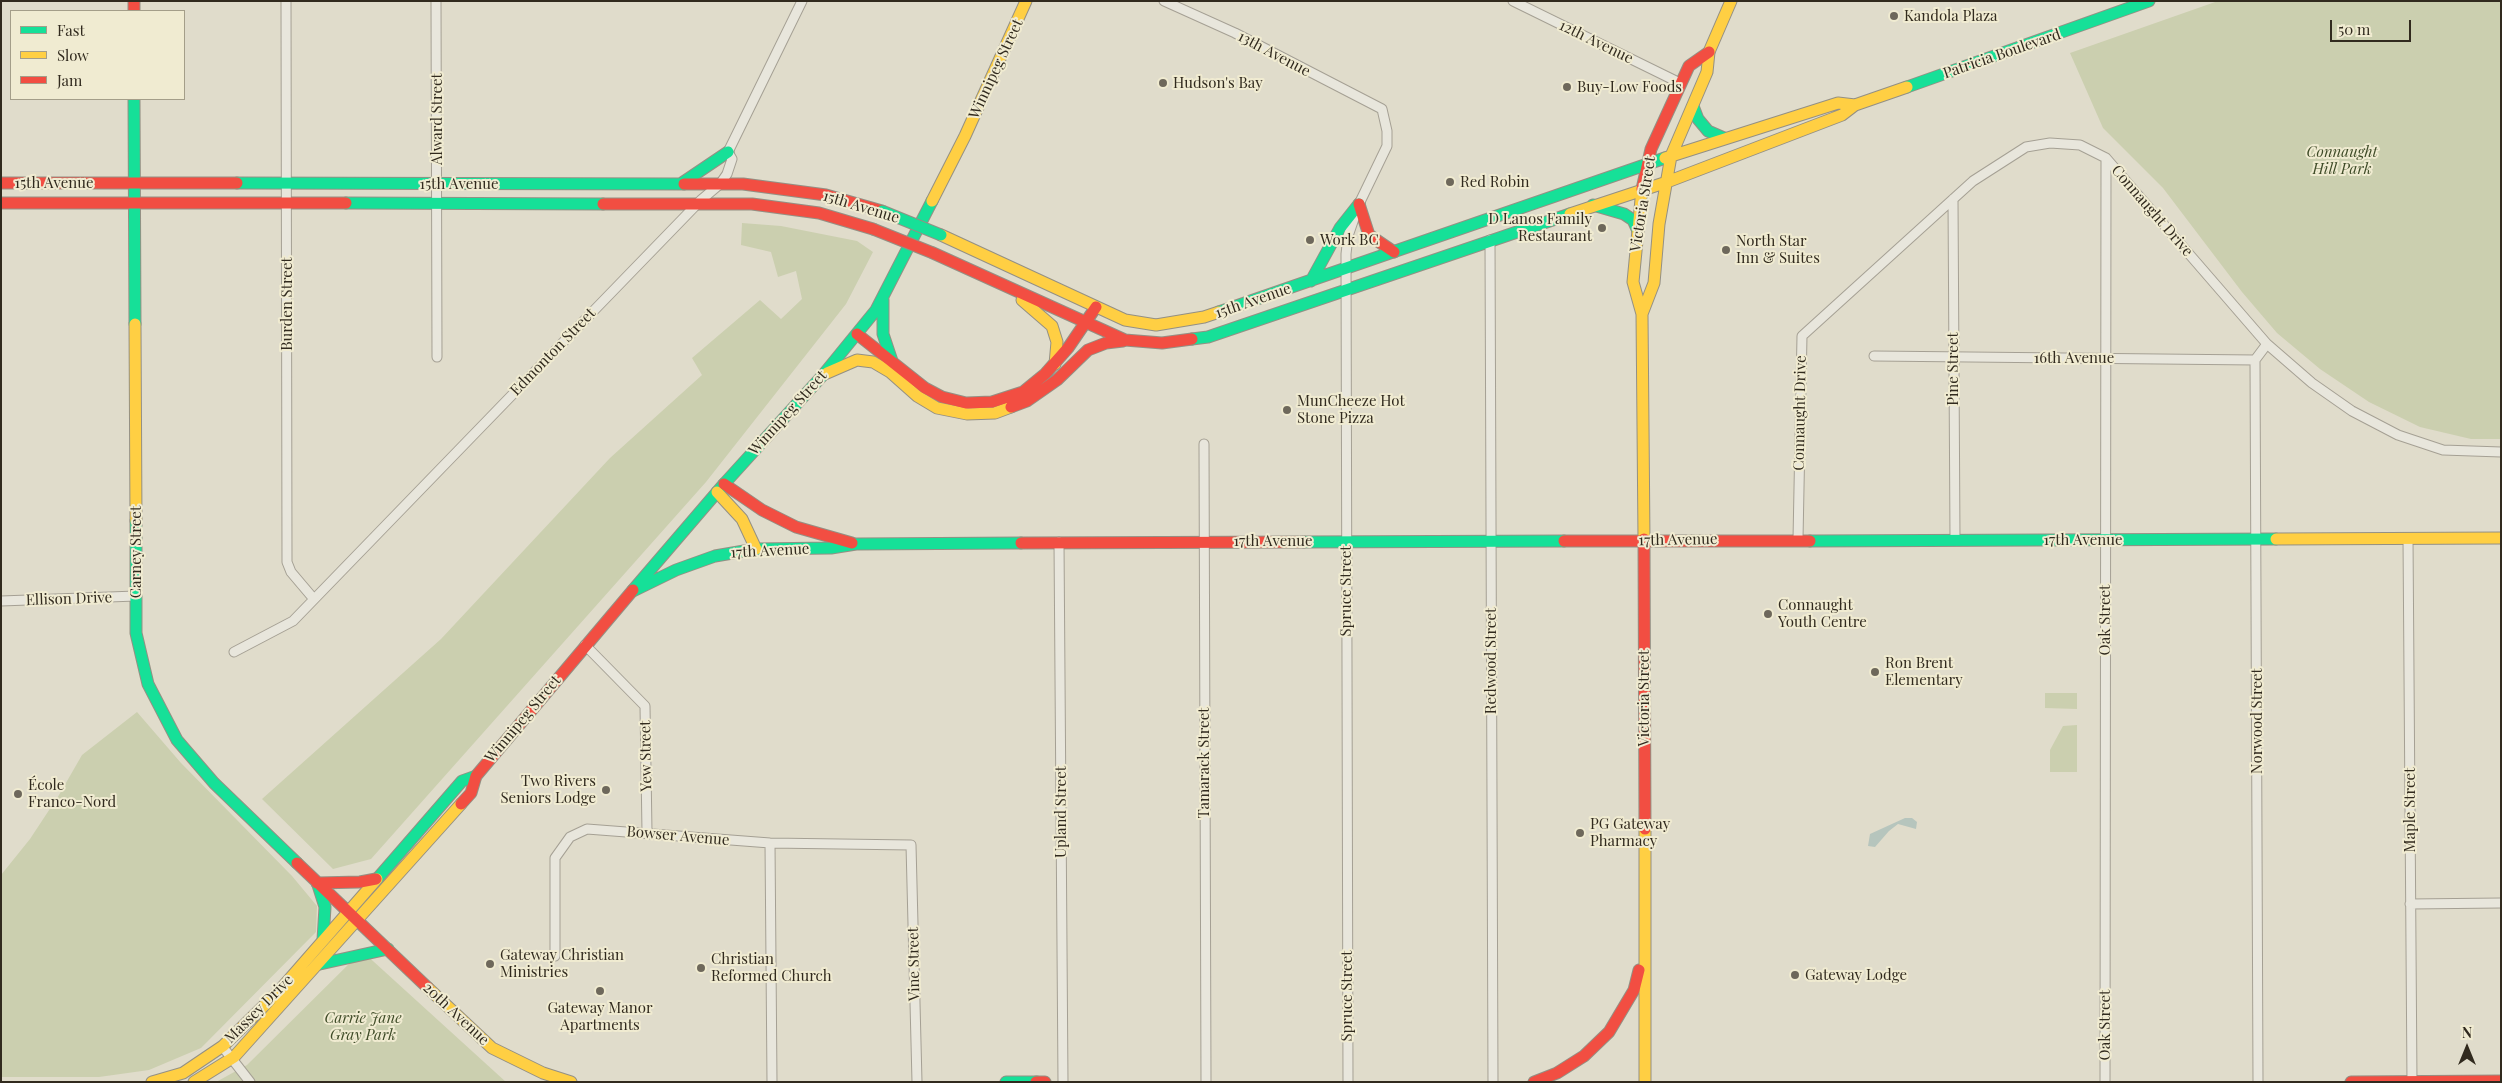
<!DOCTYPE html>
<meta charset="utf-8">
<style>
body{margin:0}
#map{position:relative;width:2502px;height:1083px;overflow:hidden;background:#e0dccb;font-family:"Playfair Display",serif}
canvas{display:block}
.frame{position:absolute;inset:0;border:2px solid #312a1e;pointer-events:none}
.legend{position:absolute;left:10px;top:10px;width:175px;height:90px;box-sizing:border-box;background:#f0ebd1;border:1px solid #a49e89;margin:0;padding:6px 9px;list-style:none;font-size:15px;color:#312a1e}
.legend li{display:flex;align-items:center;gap:10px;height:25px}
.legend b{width:25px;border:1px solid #a49e89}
.north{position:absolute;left:2442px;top:1023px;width:50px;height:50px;-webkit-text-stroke:4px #f0ebd1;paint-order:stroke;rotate:0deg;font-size:14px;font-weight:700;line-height:20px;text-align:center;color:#312a1e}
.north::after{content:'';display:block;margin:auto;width:18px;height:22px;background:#312a1e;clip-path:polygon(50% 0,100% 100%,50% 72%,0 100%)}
.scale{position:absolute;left:2330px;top:20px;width:81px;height:22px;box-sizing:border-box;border:2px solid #312a1e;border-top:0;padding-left:6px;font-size:15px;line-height:18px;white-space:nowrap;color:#312a1e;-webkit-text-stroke:4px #f0ebd1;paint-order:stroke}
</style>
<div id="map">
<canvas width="2502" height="1083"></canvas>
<div class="frame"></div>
<ul class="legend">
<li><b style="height:6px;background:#16e098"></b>Fast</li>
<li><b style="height:6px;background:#ffcf43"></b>Slow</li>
<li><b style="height:6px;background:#f24e42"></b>Jam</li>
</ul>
<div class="north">N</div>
<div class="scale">50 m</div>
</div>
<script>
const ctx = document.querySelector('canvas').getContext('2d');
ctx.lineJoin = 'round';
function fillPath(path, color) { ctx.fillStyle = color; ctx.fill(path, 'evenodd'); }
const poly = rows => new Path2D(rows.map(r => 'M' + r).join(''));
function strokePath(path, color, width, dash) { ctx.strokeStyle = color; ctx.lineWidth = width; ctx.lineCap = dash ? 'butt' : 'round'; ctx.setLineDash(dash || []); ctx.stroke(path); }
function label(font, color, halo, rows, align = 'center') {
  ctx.font = font + ' "Playfair Display",serif'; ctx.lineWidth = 4; ctx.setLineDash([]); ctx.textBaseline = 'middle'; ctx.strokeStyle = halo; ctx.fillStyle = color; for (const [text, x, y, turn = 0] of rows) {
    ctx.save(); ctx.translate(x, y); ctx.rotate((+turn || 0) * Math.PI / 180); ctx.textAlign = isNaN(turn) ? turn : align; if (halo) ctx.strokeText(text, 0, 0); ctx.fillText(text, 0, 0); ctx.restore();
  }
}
const green = poly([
 [2218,1,2501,1,2501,439,2471,439,2420,427,2369,402,2320,369,2277,333,2242,292,2163,188,2103,128,2070,53],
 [742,223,781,226,857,241,873,252,846,304,706,482,371,859,333,869,262,799,441,639,610,458,702,375,692,358,760,300,781,319,802,299,796,271,778,277,771,252,741,245],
 [2045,693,2077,693,2077,709,2045,708],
 [137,712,181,763,292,876,317,906,316,932,201,1048,149,1070,99,1077,1,1077,1,875,30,839,59,795,82,755],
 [2077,725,2077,772,2050,772,2050,750,2063,726],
 [362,951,506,1082,216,1082,247,1065]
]);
const water = poly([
 [1905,818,1912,818,1917,822,1916,829,1898,824,1889,831,1875,847,1868,846,1870,834]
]);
const street = poly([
 [286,1,287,562,291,572,313,598],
 [436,1,437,357],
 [1164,1,1235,33,1382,109,1387,131,1387,146,1359,204,1348,236,1346,254,1348,1082],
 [1513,1,1680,83],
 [1953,199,1955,539],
 [1490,240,1493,1082],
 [1874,356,2255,360],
 [2255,360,2258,1082],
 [2255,360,2267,344],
 [1204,444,1206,1082],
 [2408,538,2412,1082],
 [1798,539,1802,336,1973,181,2026,147,2050,143,2080,145,2106,158,2267,344,2312,383,2352,411,2398,435,2443,450,2501,452],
 [1059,542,1063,1082],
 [1,601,136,596],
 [585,645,645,706,647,832],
 [234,652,293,621,701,200,720,184,727,174,732,159,728,152,802,1],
 [770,843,772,1082],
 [2410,904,2501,903],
 [555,956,555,858,570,837,587,829,770,843,911,845,917,1082],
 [222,1046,250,1082],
 [2105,1082,2106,158]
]);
const fast = poly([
 [1907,87,2149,1],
 [134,99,135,324],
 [1693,106,1698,119,1708,131,1724,138],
 [237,183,684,184],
 [682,183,728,152],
 [346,203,603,204],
 [1593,205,1624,214,1633,220,1638,231],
 [1311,281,1340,228,1359,204],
 [883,300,883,334,892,361],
 [1219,312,1665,158],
 [1192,339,1208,337,1570,214],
 [136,521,136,633,148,684,177,740,214,783,297,863],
 [1810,541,2276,539],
 [1304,542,1564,541],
 [633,590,724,484,823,375,876,310,932,201],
 [633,591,676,570,715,556,756,549,831,548,856,544,1021,543],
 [377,879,462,781,476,776],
 [318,885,325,907,323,940],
 [320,964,388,949],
 [1006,1082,1037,1082]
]);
const slow = poly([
 [1665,158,1838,103,1855,105],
 [1642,189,1633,282,1642,314,1644,539],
 [932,201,965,136,1026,1],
 [1570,214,1667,182,1842,115,1855,105,1907,87],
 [941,235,1125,320,1156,325,1204,317,1219,312],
 [1022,300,1052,326,1057,342,1055,364],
 [1642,314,1654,283,1659,224,1671,156,1707,72,1709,52,1731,1],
 [135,324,136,521],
 [827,373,857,360,873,362,890,372,917,396,937,408,967,414,995,413,1011,407],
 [717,492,742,519,756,549],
 [2276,539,2501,538],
 [1645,829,1645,1082],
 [428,988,492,1048,543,1073,571,1082],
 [152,1082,183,1073,223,1046,279,991,377,879],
 [194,1082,234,1057,461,804]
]);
const jam = poly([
 [134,1,134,11],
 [1,183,237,183],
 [684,184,743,184,826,195,882,211],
 [1642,189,1651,149,1689,66,1709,52],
 [1,203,346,203],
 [603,204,752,204,819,213,873,229],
 [1359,204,1369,235,1394,252],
 [933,253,1125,340,1162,343,1192,339],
 [857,334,925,388,942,397,966,403,992,402,1023,392,1045,374,1068,348,1096,307],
 [1011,407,1027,401,1057,380,1088,350,1106,343,1123,341],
 [724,484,762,510,796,527,852,543],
 [1644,539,1645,829],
 [1564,541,1810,541],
 [1021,543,1304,542],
 [461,804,471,793,476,776,633,590],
 [297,863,428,988],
 [317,883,360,882,376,879],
 [1036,1082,1045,1082],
 [1534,1082,1557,1073,1584,1056,1609,1032,1634,990,1639,970],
 [2351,1082,2501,1081]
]);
const fastBridge = poly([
 [882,211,941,235]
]);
const jamBridge = poly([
 [873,229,933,253]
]);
const markers = [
 [1894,16,5,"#6e685b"],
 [1163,83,5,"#6e685b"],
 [1567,87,5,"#6e685b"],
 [1450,182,5,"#6e685b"],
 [1602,228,5,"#6e685b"],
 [1310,240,5,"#6e685b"],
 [1726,250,5,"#6e685b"],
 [1287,410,5,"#6e685b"],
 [1768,614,5,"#6e685b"],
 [1875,672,5,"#6e685b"],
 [606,790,5,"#6e685b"],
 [18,794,5,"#6e685b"],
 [1580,833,5,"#6e685b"],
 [490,964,5,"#6e685b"],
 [701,968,5,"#6e685b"],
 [1795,975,5,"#6e685b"],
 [600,991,5,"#6e685b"]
];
const poiNames = [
 ["Kandola Plaza",1904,16],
 ["Hudson's Bay",1173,83],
 ["Buy-Low Foods",1577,87],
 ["Red Robin",1460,182],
 ["D Lanos Family",1592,219,"right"],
 ["Restaurant",1592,236,"right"],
 ["Work BC",1320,240],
 ["North Star",1736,241],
 ["Inn & Suites",1736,258],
 ["MunCheeze Hot",1297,401],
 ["Stone Pizza",1297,418],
 ["Connaught",1778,605],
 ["Youth Centre",1778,622],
 ["Ron Brent",1885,663],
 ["Elementary",1885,680],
 ["Two Rivers",596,781,"right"],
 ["Seniors Lodge",596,798,"right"],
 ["École",28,785],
 ["Franco-Nord",28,802],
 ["PG Gateway",1590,824],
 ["Pharmacy",1590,841],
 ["Gateway Christian",500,955],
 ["Ministries",500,972],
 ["Christian",711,959],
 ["Reformed Church",711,976],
 ["Gateway Lodge",1805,975],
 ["Gateway Manor",600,1008,"center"],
 ["Apartments",600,1025,"center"]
];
const streetNames = [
 ["12th Avenue",1596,42,26],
 ["13th Avenue",1274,54,28],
 ["Patricia Boulevard",2002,54,-19],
 ["Winnipeg Street",996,69,-65],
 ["Alward Street",437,119,-90],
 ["15th Avenue",54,183],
 ["15th Avenue",459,184],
 ["Victoria Street",1643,204,-81],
 ["15th Avenue",861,207,17],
 ["Connaught Drive",2152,211,49],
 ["15th Avenue",1253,301,-19],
 ["Burden Street",287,304,-90],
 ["Edmonton Street",553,352,-46],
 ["16th Avenue",2074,358],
 ["Pine Street",1953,369,-90],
 ["Winnipeg Street",788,413,-48],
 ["Connaught Drive",1800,413,-89],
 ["17th Avenue",1678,540,-1],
 ["17th Avenue",2083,540],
 ["17th Avenue",1273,541],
 ["17th Avenue",770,551,-3],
 ["Carney Street",136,552,-90],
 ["Spruce Street",1346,591,-90],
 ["Ellison Drive",69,599,-2],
 ["Oak Street",2105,620,-90],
 ["Redwood Street",1491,661,-90],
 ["Victoria Street",1644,698,-90],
 ["Winnipeg Street",523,719,-50],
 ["Norwood Street",2257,721,-90],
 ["Yew Street",646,756,-91],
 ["Tamarack Street",1204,763,-90],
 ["Maple Street",2410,810,-90],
 ["Upland Street",1061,812,-90],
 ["Bowser Avenue",678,836,5],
 ["Vine Street",914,964,-91],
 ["Spruce Street",1347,996,-90],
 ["Massey Drive",259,1009,-45],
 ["20th Avenue",456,1014,43],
 ["Oak Street",2105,1025,-90]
];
const parkNames = [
 ["Connaught",2342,152],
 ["Hill Park",2342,169],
 ["Carrie Jane",363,1018],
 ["Gray Park",363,1035]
];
fillPath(green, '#cbcfaf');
fillPath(water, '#b6c5bd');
strokePath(street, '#a5a094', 11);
strokePath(fast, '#949084', 13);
strokePath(slow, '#949084', 13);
strokePath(jam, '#949084', 13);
strokePath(street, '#e8e6dc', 9);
strokePath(fast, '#16e098', 11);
strokePath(slow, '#ffcf43', 11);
strokePath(jam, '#f24e42', 11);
strokePath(fastBridge, '#949084', 13, []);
strokePath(jamBridge, '#949084', 13, []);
strokePath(fastBridge, '#16e098', 11);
strokePath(jamBridge, '#f24e42', 11);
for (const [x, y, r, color] of markers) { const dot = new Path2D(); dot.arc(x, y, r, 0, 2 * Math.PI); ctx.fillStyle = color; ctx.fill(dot); strokePath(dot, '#f0ebd1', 2); }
label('15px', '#312a1e', '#f0ebd1', poiNames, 'left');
label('15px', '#312a1e', '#f0ebd1', streetNames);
label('italic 15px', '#3e4b27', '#f0ebd1', parkNames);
</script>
